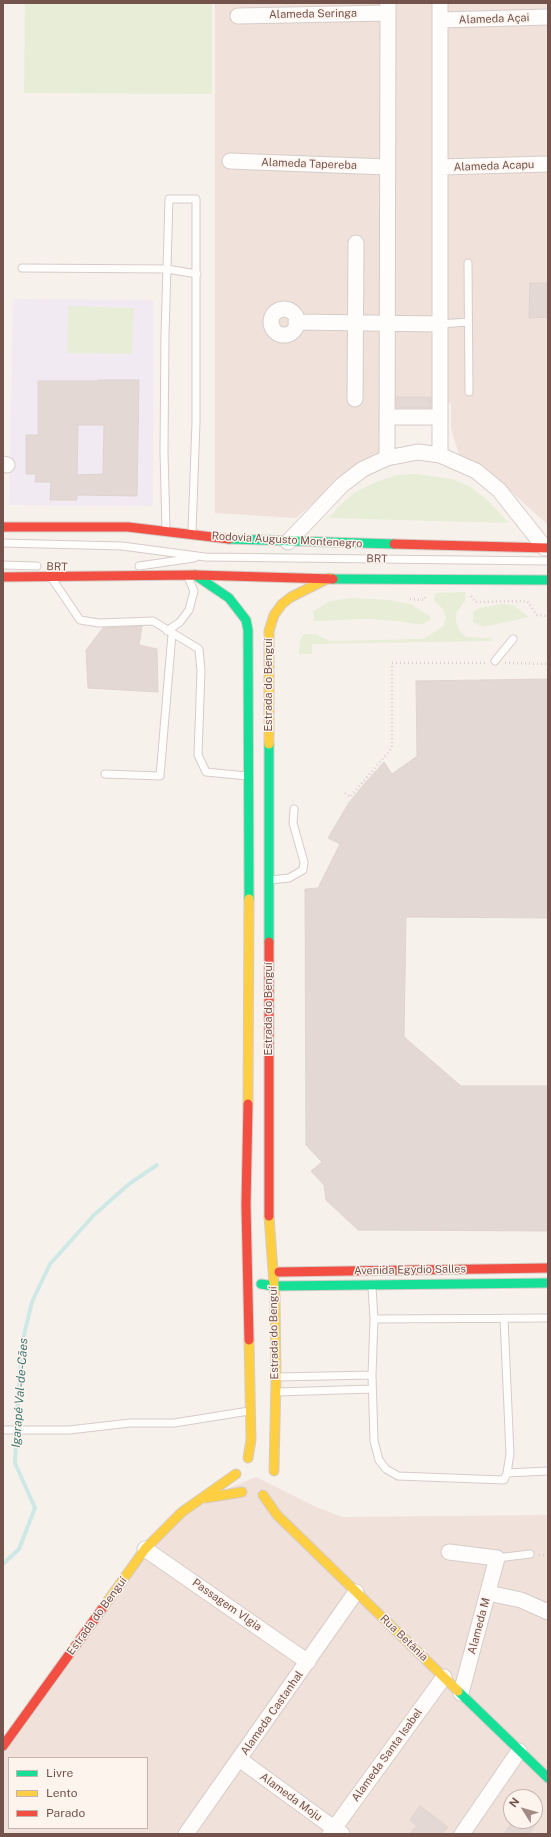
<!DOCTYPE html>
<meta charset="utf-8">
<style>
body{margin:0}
#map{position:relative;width:551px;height:1837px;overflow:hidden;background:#f7f1ec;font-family:"Public Sans",sans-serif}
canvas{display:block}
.frame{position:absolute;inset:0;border:4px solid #75534d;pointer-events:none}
.legend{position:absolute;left:8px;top:1757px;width:140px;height:72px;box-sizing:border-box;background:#fef4ee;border:1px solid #c7b4ae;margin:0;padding:5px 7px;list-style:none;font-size:12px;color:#75534d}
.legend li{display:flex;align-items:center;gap:8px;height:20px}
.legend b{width:20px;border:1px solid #c7b4ae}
.north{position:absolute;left:503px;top:1789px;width:40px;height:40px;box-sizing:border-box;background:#fef4ee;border:1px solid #c7b4ae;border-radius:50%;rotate:307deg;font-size:11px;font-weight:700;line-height:16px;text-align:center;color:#75534d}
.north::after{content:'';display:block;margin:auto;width:14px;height:18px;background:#a28a85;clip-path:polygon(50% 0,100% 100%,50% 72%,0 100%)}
</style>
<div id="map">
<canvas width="551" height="1837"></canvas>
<div class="frame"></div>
<ul class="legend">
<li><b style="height:5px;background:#16e098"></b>Livre</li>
<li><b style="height:5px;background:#ffcf43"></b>Lento</li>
<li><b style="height:5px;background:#f24e42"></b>Parado</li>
</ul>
<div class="north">N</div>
</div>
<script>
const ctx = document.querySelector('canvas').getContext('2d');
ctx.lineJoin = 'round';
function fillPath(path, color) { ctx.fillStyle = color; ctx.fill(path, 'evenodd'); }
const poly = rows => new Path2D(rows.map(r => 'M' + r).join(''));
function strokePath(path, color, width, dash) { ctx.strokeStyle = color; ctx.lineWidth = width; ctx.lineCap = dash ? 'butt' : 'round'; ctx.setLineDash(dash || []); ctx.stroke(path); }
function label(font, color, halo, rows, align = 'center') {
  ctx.font = font + ' "Public Sans",sans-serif'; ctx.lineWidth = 3; ctx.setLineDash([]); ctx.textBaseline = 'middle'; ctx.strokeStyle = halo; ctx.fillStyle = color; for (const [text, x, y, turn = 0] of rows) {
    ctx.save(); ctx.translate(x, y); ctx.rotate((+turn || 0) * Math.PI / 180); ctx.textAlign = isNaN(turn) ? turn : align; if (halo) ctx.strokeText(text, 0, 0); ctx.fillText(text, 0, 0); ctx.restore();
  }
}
const residential = poly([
 [215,3,548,3,548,525,485,468,459,455,451,429,451,403,383,407,383,433,379,453,354,468,296,518,215,513],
 [256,1477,314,1506,342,1517,548,1515,548,1834,3,1834,3,1749,145,1549,204,1498],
 [9,1758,147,1758,147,1828,9,1828],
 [511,1797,535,1797,535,1821,511,1821]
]);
const education = poly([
 [13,299,154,300,153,506,9,505]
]);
const green = poly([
 [25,3,212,3,212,94,24,93],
 [68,306,134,308,132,354,67,353],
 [415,474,452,479,471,487,486,499,509,523,329,518,338,507,354,493,376,482,396,475],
 [466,592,465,601,456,613,456,621,459,630,466,637,492,638,491,641,312,644,312,654,299,654,300,640,304,634,315,634,330,641,422,639,438,630,444,625,446,618,443,609,434,601,435,593],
 [351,598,389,600,410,604,430,616,430,620,423,624,415,624,399,621,368,619,314,621,313,611,331,601],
 [501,604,513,605,529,617,483,627,473,622,473,613,476,609]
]);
const stream = poly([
 [3,1564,19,1549,35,1508,15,1463,18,1398,23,1339,32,1302,50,1264,94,1215,129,1184,157,1165]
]);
const building = poly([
 [530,283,548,283,548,317,529,318,530,283],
 [98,380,139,380,137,496,77,495,77,500,50,500,51,482,35,482,36,474,26,474,26,435,38,435,38,381,98,381,98,380],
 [78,425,104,425,103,474,77,475,78,425],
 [396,397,431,397,431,408,396,408,396,397],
 [142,626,139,645,157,649,158,692,88,688,86,650,103,628,142,626],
 [548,679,548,918,406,917,404,1037,461,1086,548,1086,548,1231,358,1230,326,1200,324,1185,311,1171,322,1162,306,1145,305,889,318,888,340,844,328,838,348,804,365,783,384,762,392,774,417,756,416,681,548,679],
 [420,1806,448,1827,442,1834,410,1834,417,1826,410,1820,420,1806],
 [513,1821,538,1821,529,1834,504,1834,513,1821]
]);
const path = poly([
 [471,596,475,602,527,601,537,615,548,616],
 [410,599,424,600,425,597],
 [505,663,548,664],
 [345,793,350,797,392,748,392,663,486,663],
 [539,1555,548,1555]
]);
const lane = poly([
 [468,263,469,392],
 [22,268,167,269,197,274],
 [440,324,468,322],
 [166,529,164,452,165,335,169,199,196,199,196,422,192,532],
 [3,543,122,546,205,557,548,561],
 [3,565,37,566],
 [139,566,194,558],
 [53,580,80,620,99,623,153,621,199,649,201,671,198,755,206,772,247,776],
 [167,631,180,622,189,610,194,591,188,577],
 [495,661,513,639],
 [105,774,160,776,172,634],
 [270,880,289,878,303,870,304,862,293,823,294,809],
 [372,1288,374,1319],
 [504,1318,510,1454,507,1473,504,1480,398,1476,386,1469,379,1460,374,1441,372,1375,374,1319,548,1318],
 [278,1377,372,1375],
 [278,1392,372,1389],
 [3,1430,69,1430,130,1423,174,1423,249,1411],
 [507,1473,548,1471],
 [497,1558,530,1554]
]);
const street = poly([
 [238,16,388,13],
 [440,20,548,17],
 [230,161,387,167],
 [440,167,548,164],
 '271 322a13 13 0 1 1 26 0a13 13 0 1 1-26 0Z',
 [296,322,440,324],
 [355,399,356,243],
 [387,417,440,417],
 [440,455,440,3],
 [387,458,388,3],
 [3,464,7,465],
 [288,542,342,485,363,469,387,458,418,452,440,455,476,471,499,490,545,548],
 [145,1549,308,1662],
 [449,1552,497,1558,461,1693],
 [488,1593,521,1600,548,1612],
 [239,1759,342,1834],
 [186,1834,356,1592],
 [330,1834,444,1677],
 [462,1834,519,1751]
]);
const fast = poly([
 [229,539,394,544],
 [195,575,229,598,246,620,248,630,249,899],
 [333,579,548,580],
 [269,744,269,942],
 [261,1284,274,1286,548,1283],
 [458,1691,548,1778]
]);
const slow = poly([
 [269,744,269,631,274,615,282,604,291,597,329,578],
 [248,1104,249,899],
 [269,1216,275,1298,276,1377,274,1471],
 [248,1458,251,1440,249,1340],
 [263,1495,277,1515,458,1691],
 [206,1498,242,1492],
 [102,1609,145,1549,182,1512,236,1474]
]);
const jam = poly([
 [3,527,128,527,229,539],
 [394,544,548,548],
 [3,577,195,575,333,579],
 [269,942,269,1216],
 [248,1104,246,1205,249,1340],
 [279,1272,548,1268],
 [3,1746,102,1609]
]);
const streetNames = [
 ["Alameda Seringa",313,14,-1],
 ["Alameda Açai",494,19,-2],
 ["Alameda Tapereba",309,164,2],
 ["Alameda Acapu",494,166,-2],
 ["Rodovia Augusto Montenegro",287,540,3],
 ["BRT",377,559,1],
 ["BRT",57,567,2],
 ["Estrada do Benguí",269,685,-90],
 ["Estrada do Benguí",269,1009,-90],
 ["Avenida Egydio Salles",410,1270,-1],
 ["Estrada do Benguí",274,1333,-91],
 ["Passagem Vlgia",227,1605,35],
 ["Estrada do Benguí",97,1616,-54],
 ["Alameda M",479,1626,-75],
 ["Rua Betânia",404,1638,44],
 ["Alameda Castanhal",272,1713,-55],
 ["Alameda Santa Isabel",387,1755,-54],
 ["Alameda Moju",291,1797,36]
];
const waterNames = [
 ["Igarapé Val-de-Cães",20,1393,-86]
];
fillPath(residential, '#f0e2da');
fillPath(education, '#f2eaf3');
fillPath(green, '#e8edd7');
strokePath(stream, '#cee9e5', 4);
fillPath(building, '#e3d8d4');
strokePath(building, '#e0d3cf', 1);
strokePath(lane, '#d6ccc9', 9);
strokePath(street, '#d6ccc9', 17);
strokePath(fast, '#d6ccc8', 11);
strokePath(slow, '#d6ccc8', 11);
strokePath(jam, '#d6ccc8', 11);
strokePath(path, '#dad0ce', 2.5, [1, 3]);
strokePath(lane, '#fefdfc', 7);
strokePath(street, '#fefdfc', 15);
strokePath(fast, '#16e098', 9);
strokePath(slow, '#ffcf43', 9);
strokePath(jam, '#f24e42', 9);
label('11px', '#75534d', '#fef4ee', streetNames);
label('italic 12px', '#417876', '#fef4ee', waterNames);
</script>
